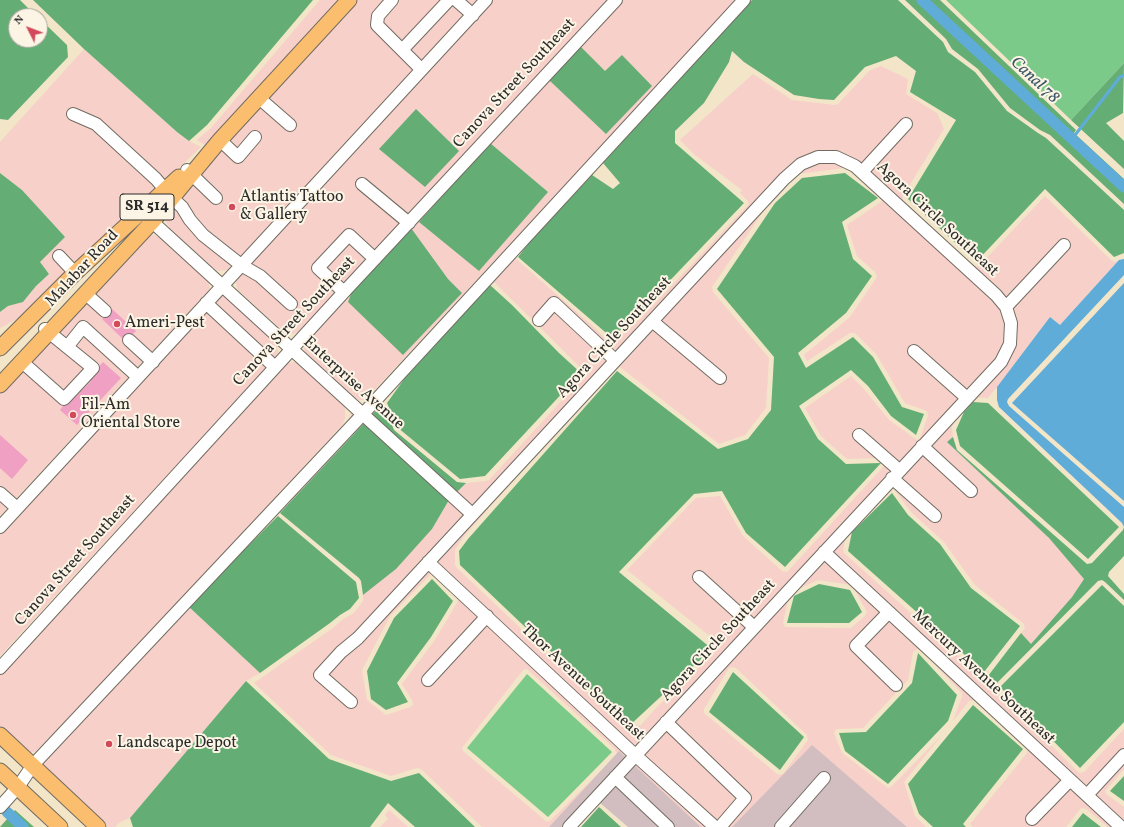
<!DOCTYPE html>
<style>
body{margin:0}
#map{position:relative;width:1124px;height:827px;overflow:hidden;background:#f2e5c8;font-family:Vollkorn,serif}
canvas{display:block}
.north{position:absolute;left:8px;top:8px;width:40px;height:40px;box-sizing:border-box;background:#fcf5e5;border:1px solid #a8a49b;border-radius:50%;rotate:312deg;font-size:11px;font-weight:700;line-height:16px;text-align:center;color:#2b2b2b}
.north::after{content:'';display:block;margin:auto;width:14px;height:18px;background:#d1495b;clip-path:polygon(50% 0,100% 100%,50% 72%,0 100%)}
</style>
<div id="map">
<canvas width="1124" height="827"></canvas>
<div class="north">N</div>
</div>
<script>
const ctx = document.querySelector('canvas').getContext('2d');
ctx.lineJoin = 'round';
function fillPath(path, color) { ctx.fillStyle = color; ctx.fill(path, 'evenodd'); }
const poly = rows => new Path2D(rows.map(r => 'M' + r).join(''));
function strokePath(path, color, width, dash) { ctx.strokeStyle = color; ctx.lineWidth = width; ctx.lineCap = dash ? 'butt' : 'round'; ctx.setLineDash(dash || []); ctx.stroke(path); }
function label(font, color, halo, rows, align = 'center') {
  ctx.font = font + ' Vollkorn,serif'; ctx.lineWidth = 4; ctx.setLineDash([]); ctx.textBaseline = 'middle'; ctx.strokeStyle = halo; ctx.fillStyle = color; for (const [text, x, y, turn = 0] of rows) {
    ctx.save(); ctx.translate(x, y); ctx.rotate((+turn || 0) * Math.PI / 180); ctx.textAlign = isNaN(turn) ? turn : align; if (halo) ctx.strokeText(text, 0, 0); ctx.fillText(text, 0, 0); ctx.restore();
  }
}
const built = poly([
 [320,0,341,0,215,136,205,145,197,140,211,128],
 [357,0,480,0,243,256,227,270,218,271,210,266,172,231,166,222,166,208],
 [493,0,607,0,305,327,300,331,293,334,290,334,284,332,237,289,236,282,239,274],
 [621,0,736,0,368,397,364,400,359,400,353,396,306,354,304,350,305,341],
 [84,49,177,132,189,141,201,147,23,316,0,328,0,312,8,306,23,302,36,286,49,274,40,263,22,190,0,173,0,142],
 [881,66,908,79,906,94,937,113,944,129,903,196,903,200,973,265,976,267,980,265,1045,196,1111,260,1115,262,1119,260,1060,325,1050,317,997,387,988,398,973,397,959,410,952,427,953,437,948,442,1049,538,1084,579,1072,597,1031,644,1021,633,1025,628,1024,624,975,585,944,542,911,512,894,489,891,488,847,531,843,550,844,553,981,676,984,677,988,676,996,684,996,688,997,691,1077,771,1080,773,1084,772,1124,729,1124,769,1105,791,1106,794,1124,807,1124,827,1108,827,1086,809,1081,808,1066,827,973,827,970,824,1027,753,1027,749,975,700,969,701,953,721,962,697,962,693,921,650,917,649,913,652,908,680,863,728,838,729,835,730,834,733,842,753,888,788,891,787,942,735,904,782,915,816,926,827,907,827,812,746,732,827,701,827,620,752,617,754,615,749,527,669,523,670,462,748,463,751,547,822,551,820,607,765,549,827,482,827,421,769,417,768,391,776,331,755,254,683,333,628,343,619,354,613,363,601,363,595,396,569,432,529,449,500,466,483,486,481,489,480,585,375,585,372,493,281,383,400,383,403,280,512,277,512,350,419,351,410,303,360,282,353,282,344,232,294,214,290,214,283,162,225,219,276,224,276,231,280,232,289,288,339,295,338,300,350,359,405,366,405,514,257,597,330,608,342,609,341,615,342,640,319,749,204,748,201,740,193,742,190,695,155,680,140,753,74,792,100,835,105,838,104,869,71],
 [844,168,846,168,882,197,881,202,847,225,857,256,875,272,877,277,850,317,804,355,807,361,850,333,855,333,877,355,905,403,927,411,928,416,920,438,917,440,914,438,889,420,864,389,851,376,805,408,821,436,847,459,881,458,885,465,787,572,782,571,743,536,720,496,696,498,627,570,716,641,714,645,716,648,716,651,657,707,640,726,638,725,631,731,629,731,457,568,455,565,455,550,465,535,614,367,620,367,719,444,745,435,766,408,769,358,713,292,712,287,771,200,799,174],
 [431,574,434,575,456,597,458,600,457,603,435,640,402,684,412,700,413,705,410,707,386,715,367,700,362,670,390,616],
 [818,580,852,585,867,612,865,616,851,628,785,627,783,622,790,593],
 [732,667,736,668,807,735,808,740,783,774,780,775,777,774,704,713,704,709,729,668],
 [154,235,165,239,206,278,209,284,210,289,0,516,0,391,142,236],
 [220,296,226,296,275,340,278,352,275,358,0,656,0,532],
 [296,362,301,364,345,405,345,418,343,424,89,698,35,752,29,752,0,726,0,670,286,363],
 [188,606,260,673,246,681,130,818,120,822,115,827,108,827,41,765,44,759],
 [389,810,408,827,380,827,388,819,385,815]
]);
const industrial = poly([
 [812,745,907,827,732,827],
 [619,751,701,827,628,827,599,802,575,827,549,827]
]);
const green = poly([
 [946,0,1124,0,1124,63,1071,120],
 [527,674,612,752,548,817,467,748]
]);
const forest = poly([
 [0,0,20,0,36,16,16,16,16,40,40,40,40,19,67,45,68,57,8,120,0,119],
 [33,0,313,0,207,125,189,141,177,132,84,49],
 [752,0,898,0,943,42,948,52,975,72,1007,111,1038,133,1046,138,1124,210,1124,253,1114,257,1045,189,976,262,908,199,956,120,910,92,916,71,896,56,865,67,834,100,819,99,794,95,744,62,732,51,729,62,704,103,675,131,675,143,744,203,637,315,612,338,518,257,533,238,592,175,613,189,620,183,603,163],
 [905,0,940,0,1076,130,1074,133,1124,179,1124,204,1050,135,1040,130,1010,108,978,69,952,49,946,39],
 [580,46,605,71,622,55,652,86,606,134,549,80],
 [1124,63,1123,113,1106,123,1124,141,1124,169,1071,120],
 [416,109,459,151,425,187,379,149],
 [490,143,548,192,479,271,419,222],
 [0,173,22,190,65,237,40,262,49,274,36,286,23,302,8,306,0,312],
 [845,173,878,198,842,222,853,259,872,276,846,313,798,353,806,368,853,337,873,357,902,407,924,414,916,435,891,416,868,386,851,370,799,406,818,439,846,464,881,463,785,567,746,533,722,491,694,494,619,572,712,649,629,726,460,565,459,551,468,539,617,371,718,449,748,439,771,410,774,357,717,289,775,203,802,178],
 [411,228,448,279,462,293,403,355,348,302,351,294],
 [490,285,512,305,559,353,581,373,485,476,460,479,397,427,387,403,405,378],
 [973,402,988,403,1119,527,1088,559,960,446,956,430,964,412],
 [383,403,394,430,457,482,466,483,449,500,432,529,396,569,363,595,361,581,359,578,280,513],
 [953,437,957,450,1087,564,1092,563,1123,530,1124,527,1124,556,1109,572,1108,576,1124,594,1124,600,1105,582,1102,580,1098,581,996,684,988,676,1021,633,1031,644,1072,597,1084,579,1049,538,947,442],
 [892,493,908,515,940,544,971,588,1020,626,984,672,848,551,852,532],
 [278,516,356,582,359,598,350,609,340,615,330,623,260,673,188,606],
 [432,579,453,601,431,637,397,683,408,702,386,710,371,699,367,671,394,618],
 [819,584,850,590,862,612,849,623,787,623,794,596],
 [1102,585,1124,606,1124,722,1080,768,1000,687],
 [918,653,957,695,948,721,888,784,845,751,839,733,866,732,912,683],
 [733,672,804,737,780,770,709,712],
 [246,681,329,759,391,781,419,773,475,827,415,827,388,803,370,827,133,827,130,818],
 [973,705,1023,749,963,824,966,827,933,827,919,814,908,784],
 [1124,776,1124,801,1110,791],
 [599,807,621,827,581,827],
 [15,810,34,827,0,827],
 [1083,813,1101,827,1072,827]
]);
const water = poly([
 [1124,259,1124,275,1008,399,1007,402,1009,406,1124,507,1124,527,1122,523,999,407,997,400,997,387,1050,317,1060,325,1119,260],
 [1124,283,1124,501,1012,403]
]);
const stream = poly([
 [1072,139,1120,77,1124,75]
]);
const canal = poly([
 [922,0,1124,187],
 [7,812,23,827]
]);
const building = poly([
 [112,309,136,331,125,341,102,319],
 [103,362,121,378,77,425,60,410,63,406,67,405,74,396,76,396,91,381,91,378,100,369,100,365],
 [0,435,28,460,12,479,0,468]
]);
const minor = poly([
 [392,0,378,16,377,25,421,69],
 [456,0,473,15],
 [402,50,449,0],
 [259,98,290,125],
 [73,114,96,124,156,179,172,198,182,207,190,220,203,235,241,265,260,276,291,304],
 [220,140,238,157,255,137],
 [187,170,216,198],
 [862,172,906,124],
 [362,184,409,223],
 [147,217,472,514],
 [59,256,75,273],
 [344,292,318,268,349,235,375,259],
 [85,293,105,311],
 [206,303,275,367],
 [1006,307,1064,245],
 [539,320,554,303,615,360],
 [652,321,720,378],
 [129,340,153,362],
 [67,347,83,327,138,377],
 [914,351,967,398],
 [21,361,64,399,93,368,45,329],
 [859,435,899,470],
 [922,446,971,491],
 [892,478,935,516],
 [0,493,17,508],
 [0,527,486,0],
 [824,552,1121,827],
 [428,562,635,755,715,827],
 [699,577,754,627],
 [889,612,856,646,896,685],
 [0,668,344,292,616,0],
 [428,680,487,616],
 [351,702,320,675,341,652,358,638,784,179,801,164,818,157,836,157,855,166,996,295,1006,307,1011,323,1010,344,1001,362,569,827],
 [666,722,745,798,720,827],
 [615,777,668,827],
 [1087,795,1124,755],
 [0,807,18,787,33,765,363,414,744,0],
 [1032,819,1070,780],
 [781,827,824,778]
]);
const major = poly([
 [0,348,75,273,179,177],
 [0,385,152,222,220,140,349,0],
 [0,735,98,827],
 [0,771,60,827]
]);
const markers = [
 [232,207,4,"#d1495b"],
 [117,324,4,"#d1495b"],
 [73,415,4,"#d1495b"],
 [109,744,4,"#d1495b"]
];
const shields = [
 [147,207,54]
];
const shieldNames = [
 ["SR 514",147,207]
];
const streetNames = [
 ["Canova Street Southeast",515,84,-47],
 ["Agora Circle Southeast",937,220,43],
 ["Malabar Road",83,269,-47],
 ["Canova Street Southeast",295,322,-47],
 ["Agora Circle Southeast",615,338,-47],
 ["Enterprise Avenue",353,384,42],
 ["Canova Street Southeast",76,561,-48],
 ["Agora Circle Southeast",719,641,-47],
 ["Mercury Avenue Southeast",983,678,43],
 ["Thor Avenue Southeast",582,683,43]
];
const poiNames = [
 ["Atlantis Tattoo",240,198],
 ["& Gallery",240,216],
 ["Ameri-Pest",125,324],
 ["Fil-Am",81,406],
 ["Oriental Store",81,424],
 ["Landscape Depot",117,744]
];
const waterNames = [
 ["Canal 78",1034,81,43]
];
fillPath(built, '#f7d0c9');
fillPath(industrial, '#d2bec1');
fillPath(green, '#7bca8a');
fillPath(forest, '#64ae76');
fillPath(water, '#5facd8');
strokePath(stream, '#5facd8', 3);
strokePath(canal, '#5facd8', 11);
fillPath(building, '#f0a0c3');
strokePath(minor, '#716c62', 14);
strokePath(major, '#716c62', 17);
strokePath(minor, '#fff', 12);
strokePath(major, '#fbbe6e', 15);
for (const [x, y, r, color] of markers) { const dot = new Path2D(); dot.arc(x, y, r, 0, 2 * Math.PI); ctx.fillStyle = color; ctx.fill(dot); strokePath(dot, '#fcf5e5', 1.5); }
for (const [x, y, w] of shields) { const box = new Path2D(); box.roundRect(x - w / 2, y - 13, w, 26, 3); ctx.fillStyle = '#fcf5e5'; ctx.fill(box); strokePath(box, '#2b2b2b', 1); }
label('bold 15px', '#2b2b2b', null, shieldNames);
label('16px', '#2b2b2b', '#fcf5e5', streetNames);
label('16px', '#2b2b2b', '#fcf5e5', poiNames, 'left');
label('italic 17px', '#3d5868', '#fcf5e5', waterNames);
</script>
